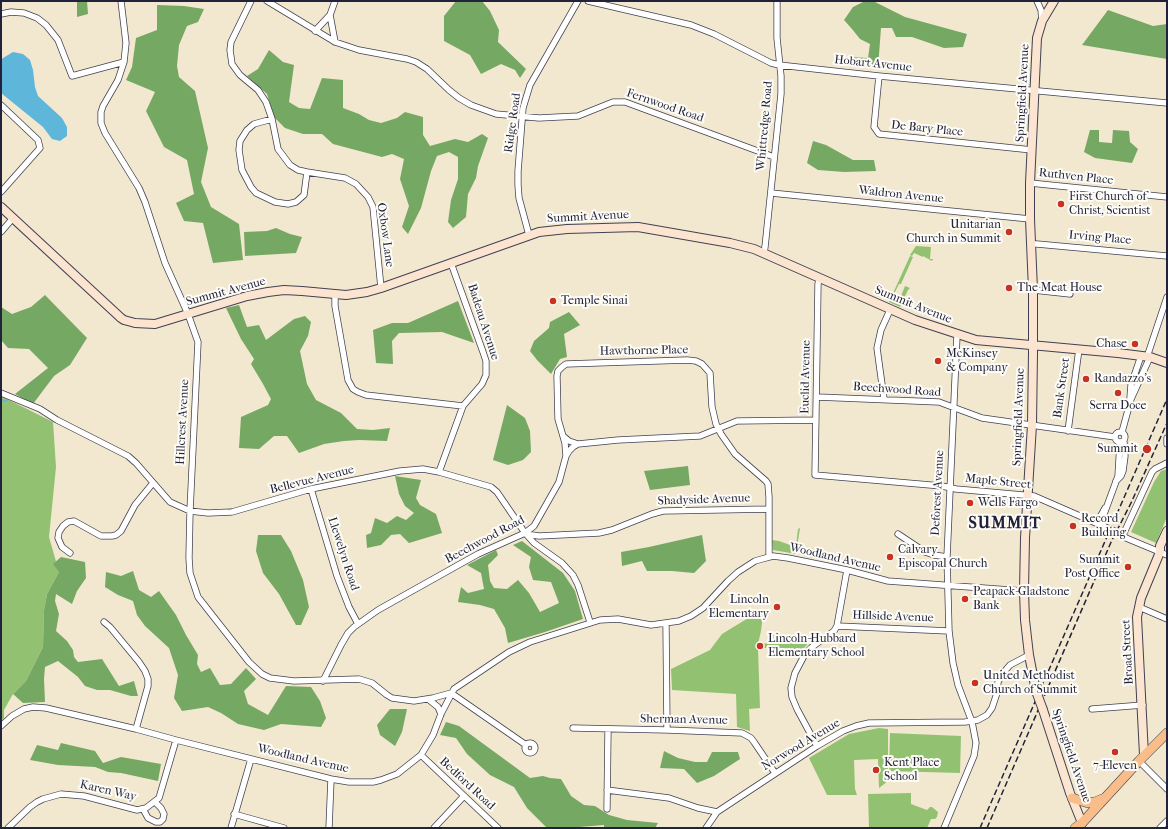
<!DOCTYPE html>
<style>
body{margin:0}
#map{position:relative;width:1168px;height:829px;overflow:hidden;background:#f2e8cf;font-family:"IM FELL French Canon",serif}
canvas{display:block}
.frame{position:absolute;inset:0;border:2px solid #22223b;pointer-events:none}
</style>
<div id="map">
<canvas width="1168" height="829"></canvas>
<div class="frame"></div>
</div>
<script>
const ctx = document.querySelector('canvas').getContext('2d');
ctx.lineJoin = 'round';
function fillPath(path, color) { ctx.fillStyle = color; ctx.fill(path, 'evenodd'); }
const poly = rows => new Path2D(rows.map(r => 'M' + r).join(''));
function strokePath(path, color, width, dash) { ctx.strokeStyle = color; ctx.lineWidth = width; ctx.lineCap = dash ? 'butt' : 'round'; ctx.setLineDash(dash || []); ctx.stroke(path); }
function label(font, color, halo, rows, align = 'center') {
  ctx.font = font + ' "IM FELL French Canon",serif'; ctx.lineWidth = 4; ctx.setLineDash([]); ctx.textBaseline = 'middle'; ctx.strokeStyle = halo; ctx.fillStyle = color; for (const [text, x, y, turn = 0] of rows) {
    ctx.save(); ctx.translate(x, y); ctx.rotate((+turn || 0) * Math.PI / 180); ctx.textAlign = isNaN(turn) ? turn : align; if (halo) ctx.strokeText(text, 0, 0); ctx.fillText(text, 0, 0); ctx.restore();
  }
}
const green = poly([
 [916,246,931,247,930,259,933,259,932,261,923,256,923,257,914,253,912,256,910,255],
 [910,256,913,257,901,284,899,284,892,298,899,301,905,286,910,288,908,290,900,307,889,302],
 [1,396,53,422,56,467,49,537,59,572,47,594,44,610,43,647,26,681,13,694,4,710,4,718,1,721],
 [1167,469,1167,517,1156,543,1131,532,1154,482,1161,471],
 [800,528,796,554,773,550,772,540,779,541,793,546,796,546,798,529],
 [802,546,807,549,810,548,822,551,820,559,810,557,809,552],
 [758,612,762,614,763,616,761,631,758,644,773,643,773,635,811,640,799,654,785,648,758,648,760,708,749,709,750,731,737,727,736,694,672,690,671,669,710,650,722,634],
 [879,728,888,729,888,774,891,774,888,781,879,788,878,759,854,760,855,789,857,795,827,795,809,758,849,734],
 [890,733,961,736,960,773,889,771],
 [911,793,911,804,927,810,930,807,932,807,938,812,937,817,935,819,931,819,927,828,869,828,868,794]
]);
const forest = poly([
 [77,1,87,1,88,14,77,17],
 [456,1,482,1,490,11,499,30,498,42,526,69,520,78,515,70,501,64,481,74,470,55,444,41,444,16],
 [863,2,875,2,905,17,967,34,963,47,944,48,912,37,896,37,892,28,881,28,878,68,848,64,849,57,868,58,870,44,860,39,852,29,844,20,853,7],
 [157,5,184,6,204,9,198,22,187,26,179,45,177,66,179,77,195,91,208,148,201,182,211,207,239,224,243,260,213,263,203,223,184,221,176,203,194,194,187,160,164,147,146,111,155,92,126,80,132,67,136,38,157,30],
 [1108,10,1153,26,1167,24,1167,59,1082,45],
 [269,50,283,62,294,65,289,102,299,108,310,109,322,78,343,80,343,108,359,114,369,120,381,123,397,118,405,112,423,117,423,135,430,146,455,139,468,142,482,134,488,138,478,166,476,178,468,194,466,217,453,228,448,222,451,200,458,179,458,157,449,152,437,156,431,171,421,208,408,234,402,227,409,206,400,179,404,159,392,154,382,157,333,144,322,134,303,134,285,128,274,117,267,94,247,76,258,69],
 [1090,130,1099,130,1099,142,1112,143,1113,130,1129,131,1130,142,1138,149,1132,163,1095,158,1084,152],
 [813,141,826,145,853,160,874,160,876,171,844,172,818,170,807,163],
 [276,228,290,234,302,237,296,253,245,256,244,232,267,231],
 [45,295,87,338,70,365,54,376,33,404,15,394,48,368,29,349,8,348,1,340,1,307,12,314,31,307],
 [458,301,474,343,442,332,399,333,392,341,393,364,376,363,373,330,392,323,408,323],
 [239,305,247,327,259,325,266,340,294,319,305,316,311,322,308,336,300,351,307,384,316,400,341,413,357,429,373,430,390,428,387,441,359,440,344,441,324,444,299,453,287,436,274,436,259,449,239,448,241,417,268,405,271,399,263,384,251,364,254,359,241,339,226,308],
 [569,312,580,325,564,334,567,357,560,359,551,374,537,360,530,351,534,341,549,328,550,322],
 [507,405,525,418,530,431,531,452,523,460,508,465,493,460],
 [688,466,690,485,650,490,644,471],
 [395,476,421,480,416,498,420,505,436,514,442,533,409,543,400,534,391,535,381,545,367,548,366,535,371,533,375,518,387,523,397,516,406,520,414,513,405,506,399,494],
 [258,535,281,535,291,551,303,580,309,607,301,625,296,625,279,594,263,573,256,551],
 [702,535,706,561,694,573,672,571,647,571,642,561,622,566,621,552,649,547],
 [522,541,563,573,575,591,583,619,545,632,508,643,505,628,494,609,480,605,458,602,461,587,468,593,484,589,481,573,467,565,496,550,498,555,488,565,490,581,494,588,507,589,518,580,529,593,540,612,559,603,551,582,533,580,529,567,531,557,513,545],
 [61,557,85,562,86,578,77,591,72,604,56,594,55,601,59,614,56,631,67,641,73,650,74,657,78,662,102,659,119,686,134,681,138,696,131,696,110,690,97,690,85,686,78,677,58,661,45,667,44,679,45,702,23,703,13,694,26,681,43,647,44,610,47,594,59,572,53,564],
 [133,571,139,590,151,597,159,591,176,615,186,635,198,655,197,664,201,672,210,668,220,685,231,684,246,668,256,679,244,691,248,704,268,715,286,686,311,687,320,701,326,718,321,727,281,724,264,730,238,724,221,713,208,707,182,711,174,698,178,675,169,648,145,626,137,615,133,601,118,595,105,587,106,572,121,576],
 [390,709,407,709,402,732,395,746,380,735,377,725],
 [446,722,459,726,530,778,543,776,550,778,561,779,571,796,584,805,595,806,609,815,627,820,658,823,655,828,604,828,604,825,579,827,579,828,547,828,527,808,514,787,490,775,467,754,456,738,440,735],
 [61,743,95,751,103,763,121,757,161,764,158,781,121,773,108,772,95,767,58,765,30,760,37,745,58,750],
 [664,751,678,758,695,762,707,762,712,752,738,752,740,759,714,776,697,783,684,769,660,768]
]);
const water = poly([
 [13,52,23,54,30,60,33,70,35,87,38,96,62,118,67,127,67,136,60,141,52,139,43,127,1,93,1,60,3,58]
]);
const stream = poly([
 [1,402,7,400]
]);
const street = poly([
 [121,1,126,43,124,62,118,80,103,106,101,112,101,123,105,133,139,188,145,202,165,263,188,314,198,342,190,511,189,558,190,573,198,597,249,662,262,674,270,678,294,681,359,679,372,683,387,695,392,698,414,701,433,698,451,693,526,745],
 [251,1,231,42,230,50,232,64,240,75,258,90,266,102,272,119,278,149,290,165,298,170,307,172,345,178,356,184,368,197,373,207,381,288],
 [267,1,335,42,359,50,407,59,416,62,427,69,449,90,459,98,471,105,496,114,539,118,578,116,613,102,625,102,774,157],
 [588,1,691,25,714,34,771,63,779,65,879,76,1167,103],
 [1037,1,1041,10,1042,21],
 [1,14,11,12,24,13,37,18,46,25,58,40,72,76,124,62],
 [330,15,335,42],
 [315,31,330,15,335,1],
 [879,76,874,127,879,134,1032,150],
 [1,105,38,140,40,148,1,192],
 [272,119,254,124,247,130,240,141,239,150,242,170,251,187,256,193,275,202,288,204,296,202,304,195,307,172],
 [1030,183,1167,197],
 [771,193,1030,219],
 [1,232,13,218],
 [529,235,519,198,518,185,518,171,523,108,530,85,578,1],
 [1031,244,1037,244,1167,256],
 [764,253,765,247,781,94,781,76,777,38,777,1],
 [819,279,818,284,815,475,942,486,956,489,1034,496,1105,527],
 [1033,290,1070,294],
 [335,295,335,306,348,380,353,389,358,392,366,395,463,406],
 [1147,357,1167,297],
 [1,393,40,409,57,420,128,456,136,463,170,502,190,511,208,513,232,512,311,489,400,471,423,469,439,472,491,487,497,492,525,533,534,543,562,563,573,575,578,585,590,622],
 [817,397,939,402,982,418,1115,437],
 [1130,398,1131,385,1141,356],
 [884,399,877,348,881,330,890,310],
 [1068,431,1079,349],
 '1115 437a5 5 0 1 1 10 0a5 5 0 1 1-10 0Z',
 [1122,432,1131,399,1150,357],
 [563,436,569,441,578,444],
 [1167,438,1167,444],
 [566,456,565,443,558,419,557,376,558,371,562,367,566,364,687,360,696,361,702,364,710,373,712,407,716,424,721,434,735,454,766,481,768,484,769,497,769,557],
 [439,472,463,406,482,384,486,375,486,361,483,352,451,263],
 [1116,481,1121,476,1123,471,1125,456,1124,442],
 [311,489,337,576,349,607,358,624],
 [1097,523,1105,508],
 [1100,525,1118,476,1120,443],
 [525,534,539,536,599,533,612,530,652,514,663,511,769,509],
 [898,534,925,552,934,555,947,557],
 [1121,534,1126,538,1167,555],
 [1123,535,1152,472,1155,469,1167,463],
 [70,553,62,547,58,538,59,532,63,526,68,522,74,521,101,536,112,536,116,535,121,531,135,505,153,483],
 [1139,607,1167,619],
 [104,622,110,627,139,662,145,671,148,679,148,686,136,729],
 [666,624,667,730],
 [837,626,949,631],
 [323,681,341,645,348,633,354,627,378,610,478,554,525,533,534,526,559,482,566,456,569,451,573,447,578,444,618,440,700,436,737,421,816,420],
 [428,699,438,707,441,714],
 [1092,709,1143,705],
 [1,726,12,716,24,709,33,707,46,708,136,729,176,740,331,779,349,782,373,782,381,780,397,774,421,755,433,735,441,714,454,689,509,652,530,642,600,620,618,619,651,625,679,621,691,616,703,608,728,581,738,572,755,561,762,559,773,556,788,558,847,570,888,581,1024,591],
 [573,728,667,730,742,733,751,738,754,742,775,773],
 '525 748a5 5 0 1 1 10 0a5 5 0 1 1-10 0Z',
 [817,746,797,709,792,697,791,688,795,673,805,654,812,647,834,631,837,626,847,570],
 [421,755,498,828],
 [1139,761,1167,789],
 [607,790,669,798,698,808,717,812],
 [143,809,148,818,156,822,160,822,163,819,164,814,161,808,155,802],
 [607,809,608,730],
 [234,814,284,828],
 [8,828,30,807,37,802,43,799,61,794,84,796,137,810,146,808,159,798,176,740],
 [231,828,251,759],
 [329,828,331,779],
 [434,828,464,796],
 [706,828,717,812,817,746,843,731,856,726,869,723,965,722,978,720,987,715,992,708,997,693,998,682,1003,673,1010,665,1029,655],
 [944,828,974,756,976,743,972,722,958,685,953,663,949,631,947,557,957,335],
 [1160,828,1167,821]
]);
const secondary = poly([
 [1,207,121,318,124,320,135,323,155,324,247,296,268,292,284,290,302,291,346,295,367,292,381,288,539,232,567,229,638,227,730,243,754,249,915,320,976,340,1118,353,1150,357,1167,363],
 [1036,691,1029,655,1025,620,1024,591,1025,538,1032,425,1033,352,1033,290,1030,219,1030,183,1037,38,1042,21,1054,1],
 [1043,710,1070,793,1082,823],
 [1144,755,1137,617,1141,598,1160,552,1160,546,1167,531]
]);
const primary = poly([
 [1072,798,1088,803,1095,802,1102,799],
 [1075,828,1082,823,1139,761,1167,733]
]);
const rail = poly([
 [980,828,1167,399],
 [987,828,1112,540,1131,503,1167,423]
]);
const streetBridge = poly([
 [1105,527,1119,533]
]);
const secondaryBridge = poly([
 [1036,691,1043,710]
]);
const markers = [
 [1061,204,4,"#c8321e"],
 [1009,232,4,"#c8321e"],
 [1009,288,4,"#c8321e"],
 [553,301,4,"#c8321e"],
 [1135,344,4,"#c8321e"],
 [938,361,4,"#c8321e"],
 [1086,379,4,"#c8321e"],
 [1118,393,4,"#c8321e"],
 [1147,449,5,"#c8321e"],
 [970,503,4,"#c8321e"],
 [1073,526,4,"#c8321e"],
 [890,557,4,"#c8321e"],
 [1128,567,4,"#c8321e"],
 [965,599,4,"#c8321e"],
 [777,607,4,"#c8321e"],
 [760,646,4,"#c8321e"],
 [975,683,4,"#c8321e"],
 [1115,752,4,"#c8321e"],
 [876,770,4,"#c8321e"]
];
const streetNames = [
 ["Hobart Avenue",873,64,6],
 ["Springfield Avenue",1023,93,-87],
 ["Fernwood Road",665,106,19],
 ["Ridge Road",513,123,-82],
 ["Whittredge Road",765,126,-85],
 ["De Bary Place",927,129,6],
 ["Ruthven Place",1076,177,6],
 ["Waldron Avenue",901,195,6],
 ["Summit Avenue",588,217,-3],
 ["Oxbow Lane",385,235,82],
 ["Irving Place",1100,238,5],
 ["Summit Avenue",226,292,-15],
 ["Summit Avenue",913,305,22],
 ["Badeau Avenue",483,322,72],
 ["Hawthorne Place",644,351,-1],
 ["Euclid Avenue",806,377,-89],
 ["Bank Street",1062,388,-82],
 ["Beechwood Road",897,390,4],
 ["Springfield Avenue",1019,417,-88],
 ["Hillcrest Avenue",183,422,-87],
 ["Bellevue Avenue",312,480,-14],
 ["Maple Street",998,482,6],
 ["Deforest Avenue",938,493,-87],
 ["Shadyside Avenue",704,500,-2],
 ["Beechwood Road",485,540,-28],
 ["Llewelyn Road",343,554,72],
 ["Woodland Avenue",835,558,13],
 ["Hillside Avenue",893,617,2],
 ["Broad Street",1128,652,-93],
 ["Sherman Avenue",684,720,1],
 ["Norwood Avenue",801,745,-31],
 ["Springfield Avenue",1071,756,71],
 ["Woodland Avenue",303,759,13],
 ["Bedford Road",467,784,43],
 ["Karen Way",108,791,13]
];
const poiNames = [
 ["First Church of",1069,197],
 ["Christ, Scientist",1069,211],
 ["Unitarian",1001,225,"right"],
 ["Church in Summit",1001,239,"right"],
 ["The Meat House",1017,288],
 ["Temple Sinai",561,301],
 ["Chase",1127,344,"right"],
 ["McKinsey",946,354],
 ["& Company",946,368],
 ["Randazzo's",1094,379],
 ["Serra Doce",1118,406,"center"],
 ["Summit",1138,449,"right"],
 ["Wells Fargo",978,503],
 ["Record",1081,519],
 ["Building",1081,533],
 ["Calvary",898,550],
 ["Episcopal Church",898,564],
 ["Summit",1120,560,"right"],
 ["Post Office",1120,574,"right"],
 ["Peapack-Gladstone",973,592],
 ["Bank",973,606],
 ["Lincoln",769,600,"right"],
 ["Elementary",769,614,"right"],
 ["Lincoln-Hubbard",768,639],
 ["Elementary School",768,653],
 ["United Methodist",983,676],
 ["Church of Summit",983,690],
 ["Kent Place",884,763],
 ["School",884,777],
 ["7-Eleven",1115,766,"center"]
];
const districtNames = [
 ["SUMMIT",1005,524]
];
fillPath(green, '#92c271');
fillPath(forest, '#75a863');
fillPath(water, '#5eb6db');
strokePath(stream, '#5eb6db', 1.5);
strokePath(street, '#414051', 7);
strokePath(secondary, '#414051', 10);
strokePath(primary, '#414051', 10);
strokePath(street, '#fff', 5.5);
strokePath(secondary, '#fce5d0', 8);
strokePath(primary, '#f8bd89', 9);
strokePath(rail, '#22223b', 1.5, [6, 3]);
strokePath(streetBridge, '#414051', 7, []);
strokePath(secondaryBridge, '#414051', 10, []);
strokePath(streetBridge, '#fff', 5.5);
strokePath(secondaryBridge, '#fce5d0', 8);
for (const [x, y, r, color] of markers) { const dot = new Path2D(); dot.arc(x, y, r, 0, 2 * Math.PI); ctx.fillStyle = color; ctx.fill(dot); strokePath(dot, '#fdfcf7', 1.5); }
label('12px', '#22223b', '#fdfcf7', streetNames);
label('12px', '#22223b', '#fdfcf7', poiNames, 'left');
ctx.letterSpacing = '1px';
label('bold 16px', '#22223b', '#fdfcf7', districtNames);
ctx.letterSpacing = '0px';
</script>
